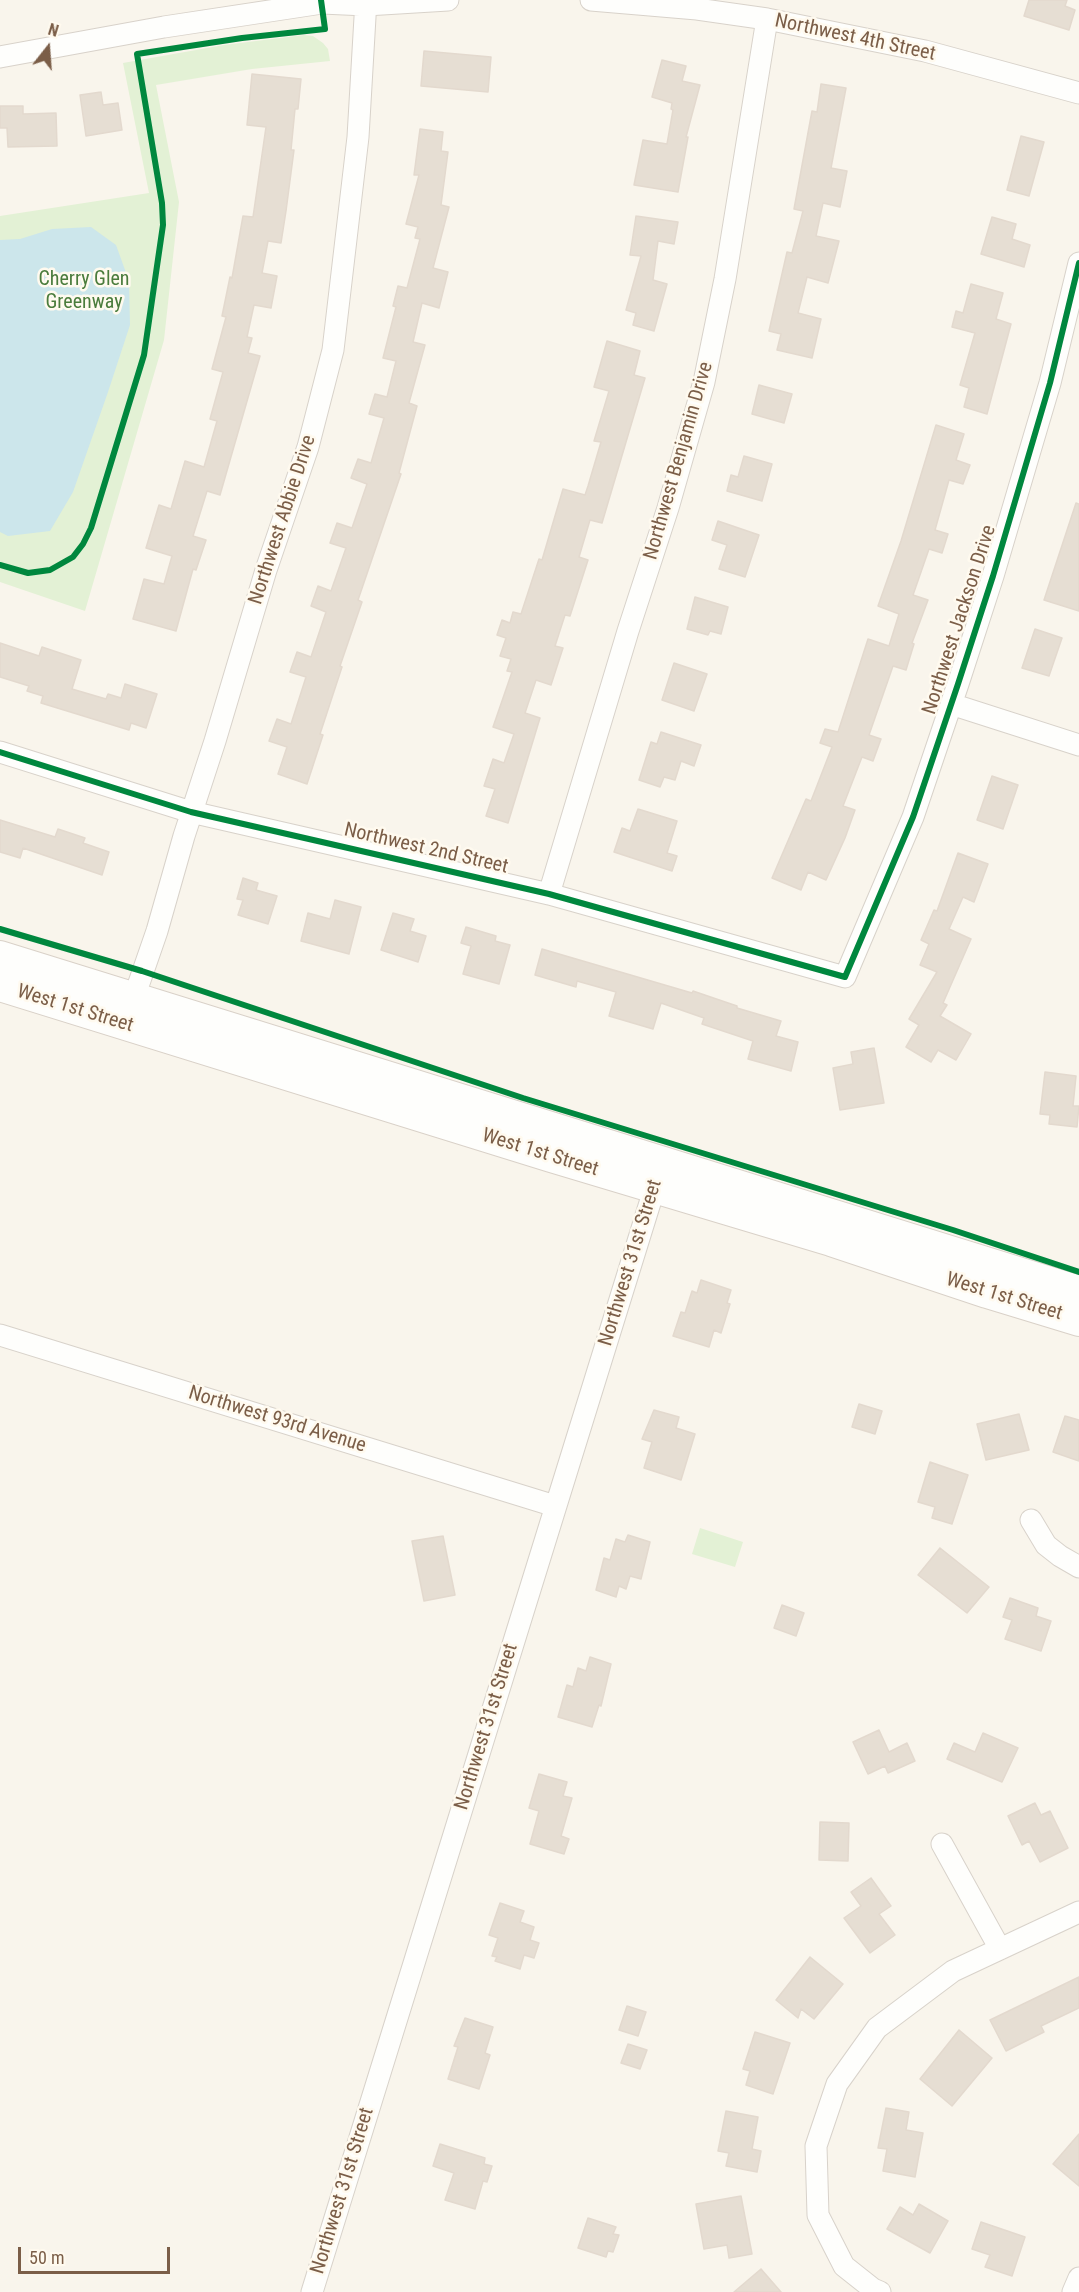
<!DOCTYPE html>
<style>
body{margin:0}
#map{position:relative;width:1079px;height:2292px;overflow:hidden;background:#f9f5ec;font-family:"Roboto Condensed",sans-serif}
canvas{display:block}
.north{position:absolute;left:18px;top:18px;width:60px;height:60px;-webkit-text-stroke:4px #fffaef;paint-order:stroke;rotate:17deg;font-size:16px;font-weight:700;line-height:24px;text-align:center;color:#7b5e48}
.north::after{content:'';display:block;margin:auto;width:21px;height:27px;background:#7b5e48;clip-path:polygon(50% 0,100% 100%,50% 72%,0 100%)}
.scale{position:absolute;left:18px;top:2247px;width:152px;height:27px;box-sizing:border-box;border:3px solid #7b5e48;border-top:0;padding-left:8px;font-size:18px;line-height:21px;white-space:nowrap;color:#7b5e48;-webkit-text-stroke:4px #fffaef;paint-order:stroke}
</style>
<div id="map">
<canvas width="1079" height="2292"></canvas>
<div class="north">N</div>
<div class="scale">50 m</div>
</div>
<script>
const ctx = document.querySelector('canvas').getContext('2d');
ctx.lineJoin = 'round';
function fillPath(path, color) { ctx.fillStyle = color; ctx.fill(path, 'evenodd'); }
const poly = rows => new Path2D(rows.map(r => 'M' + r).join(''));
function strokePath(path, color, width, dash) { ctx.strokeStyle = color; ctx.lineWidth = width; ctx.lineCap = dash ? 'butt' : 'round'; ctx.setLineDash(dash || []); ctx.stroke(path); }
function label(font, color, halo, rows, align = 'center') {
  ctx.font = font + ' "Roboto Condensed",sans-serif'; ctx.lineWidth = 5; ctx.setLineDash([]); ctx.textBaseline = 'middle'; ctx.strokeStyle = halo; ctx.fillStyle = color; for (const [text, x, y, turn = 0] of rows) {
    ctx.save(); ctx.translate(x, y); ctx.rotate((+turn || 0) * Math.PI / 180); ctx.textAlign = isNaN(turn) ? turn : align; if (halo) ctx.strokeText(text, 0, 0); ctx.fillText(text, 0, 0); ctx.restore();
  }
}
const green = poly([
 [304,35,313,36,323,43,328,49,330,61,252,69,156,85,179,202,164,340,85,611,0,582,0,216,149,193,123,63,224,45],
 [700,1528,743,1542,735,1567,692,1554]
]);
const water = poly([
 [91,227,116,245,129,281,130,325,108,392,73,492,50,531,8,536,0,532,0,240,20,239,52,229]
]);
const building = poly([
 [1029,0,1067,0,1065,6,1075,10,1069,30,1024,16,1029,0],
 [424,51,491,57,488,92,421,86,424,51],
 [662,60,686,66,682,81,700,85,686,137,688,137,678,192,634,185,643,140,667,144,673,110,671,109,672,103,652,97,662,60],
 [252,74,301,79,298,109,295,109,291,150,294,150,286,211,281,243,268,241,262,273,277,276,271,308,254,305,247,337,252,338,248,353,260,356,220,495,207,491,193,536,206,540,196,570,193,569,176,631,133,619,144,579,164,584,172,556,146,548,159,505,171,509,185,461,204,467,217,421,210,419,223,372,212,369,226,317,222,316,230,277,232,278,243,216,253,217,266,127,247,125,252,74],
 [821,84,846,88,831,168,847,171,840,207,823,203,816,236,839,241,828,283,807,277,798,313,821,319,812,358,777,350,781,334,769,331,787,252,792,253,803,211,794,209,812,111,817,112,821,84],
 [101,92,103,105,118,103,122,130,86,136,80,95,101,92],
 [0,106,23,106,23,114,56,113,57,146,8,147,7,128,0,128,0,106],
 [420,129,443,132,441,151,448,152,441,205,449,207,433,268,448,272,439,308,422,303,413,342,425,345,409,403,417,406,399,473,401,474,358,600,362,602,340,666,342,667,320,734,323,735,307,784,278,774,287,747,269,741,277,719,291,724,306,677,290,672,297,652,311,657,326,612,311,606,318,586,331,591,346,548,330,543,337,523,352,528,367,484,351,478,358,459,371,463,384,418,369,414,375,394,387,397,396,361,383,358,396,307,393,306,398,286,407,288,420,239,415,238,418,227,406,224,419,175,414,175,420,129],
 [1021,136,1044,142,1029,196,1007,190,1021,136],
 [636,216,678,222,674,244,658,241,653,280,667,284,654,331,633,325,636,313,626,310,641,256,630,255,636,216],
 [992,217,1016,224,1012,239,1030,245,1024,267,981,254,992,217],
 [971,284,1003,293,996,319,1011,324,987,414,964,407,969,388,960,385,975,333,952,327,956,311,963,313,971,284],
 [607,341,640,351,634,375,645,378,602,523,590,520,579,557,588,560,570,616,565,615,555,646,563,648,551,685,536,680,525,713,540,718,508,823,486,816,495,789,484,786,493,759,504,763,514,734,493,727,512,672,507,671,511,659,500,656,506,638,497,635,502,620,510,623,513,612,521,614,539,559,542,560,563,489,585,495,588,486,601,442,594,441,609,391,594,387,607,341],
 [759,385,792,394,784,423,752,414,759,385],
 [936,425,964,434,956,460,970,465,963,484,949,480,935,530,948,534,942,553,929,549,913,595,928,600,912,643,914,644,906,670,893,666,869,735,881,739,873,761,862,757,843,806,855,810,845,838,826,880,808,872,801,890,772,878,806,799,811,801,832,747,820,743,825,729,838,732,868,639,889,646,899,614,878,606,901,541,936,425],
 [744,456,772,464,762,501,727,491,731,475,738,477,744,456],
 [1076,503,1079,504,1079,611,1044,600,1076,503],
 [718,521,759,535,745,577,719,569,727,545,712,540,718,521],
 [695,597,728,607,721,634,710,631,708,635,687,629,695,597],
 [1035,629,1062,638,1049,676,1022,668,1035,629],
 [0,643,39,656,42,647,81,660,72,689,106,699,108,694,121,698,125,684,157,694,146,728,131,723,129,730,41,703,43,696,27,691,29,686,0,677,0,643],
 [674,663,707,674,694,711,662,700,674,663],
 [661,732,701,745,694,766,681,761,675,780,664,777,660,787,639,780,651,742,657,744,661,732],
 [992,776,1018,785,1003,829,977,820,992,776],
 [638,809,677,821,667,853,677,856,672,871,614,852,622,828,630,831,638,809],
 [0,820,55,837,58,829,85,838,83,843,109,852,102,875,23,848,20,858,0,852,0,820],
 [958,853,988,864,974,902,963,897,949,929,971,939,943,1003,947,1005,940,1016,971,1034,956,1060,938,1050,931,1062,906,1047,919,1025,909,1019,937,972,920,965,929,944,921,940,934,910,937,911,958,853],
 [243,878,258,883,256,890,277,896,268,924,238,915,243,900,237,899,243,878],
 [335,900,361,907,349,954,301,941,308,913,330,919,335,900],
 [393,913,414,919,410,931,426,936,418,962,381,950,393,913],
 [466,927,496,936,495,941,510,945,499,984,463,974,471,946,461,943,466,927],
 [542,949,692,993,693,991,737,1006,737,1008,781,1021,776,1036,798,1042,791,1071,748,1059,753,1041,702,1024,704,1018,661,1003,653,1029,609,1016,616,992,577,981,576,987,535,975,542,949],
 [874,1048,884,1103,840,1110,833,1068,853,1064,851,1052,874,1048],
 [1045,1072,1076,1076,1073,1106,1079,1106,1077,1127,1049,1124,1050,1115,1040,1114,1045,1072],
 [701,1280,731,1290,727,1303,730,1304,721,1333,714,1330,709,1347,673,1336,681,1312,685,1313,692,1291,697,1293,701,1280],
 [859,1404,882,1411,875,1434,852,1427,859,1404],
 [654,1410,679,1417,676,1428,695,1434,681,1480,644,1468,652,1442,642,1439,654,1410],
 [1019,1414,1029,1450,986,1460,977,1424,1019,1414],
 [1065,1416,1079,1420,1079,1461,1053,1452,1065,1416],
 [930,1462,968,1475,952,1524,932,1518,935,1507,918,1502,930,1462],
 [628,1535,650,1542,641,1579,630,1576,626,1589,619,1586,616,1597,596,1590,604,1558,610,1560,616,1539,625,1542,628,1535],
 [443,1536,455,1595,424,1601,412,1541,443,1536],
 [940,1548,989,1587,967,1613,918,1575,940,1548],
 [1010,1598,1038,1608,1036,1616,1051,1621,1041,1651,1005,1639,1012,1620,1003,1617,1010,1598],
 [782,1605,804,1613,796,1636,774,1628,782,1605],
 [590,1657,611,1664,601,1706,599,1705,592,1727,558,1717,567,1685,573,1687,578,1668,586,1671,590,1657],
 [879,1730,889,1752,907,1743,915,1761,888,1773,885,1766,868,1774,853,1742,879,1730],
 [983,1733,1018,1748,1002,1782,947,1759,954,1743,975,1752,983,1733],
 [539,1774,567,1782,563,1796,572,1798,561,1836,569,1839,564,1854,530,1844,539,1811,529,1808,539,1774],
 [1035,1803,1041,1815,1050,1811,1068,1848,1040,1862,1029,1841,1022,1845,1008,1816,1035,1803],
 [820,1822,849,1823,848,1861,819,1860,820,1822],
 [871,1878,891,1906,879,1914,895,1935,870,1953,844,1918,861,1906,851,1892,871,1878],
 [500,1903,524,1911,520,1922,534,1927,530,1940,539,1943,534,1958,524,1955,520,1969,495,1961,497,1957,492,1956,498,1938,489,1935,500,1903],
 [810,1957,843,1984,814,2019,801,2009,798,2018,776,2000,810,1957],
 [1079,1977,1079,2008,1041,2026,1044,2032,1006,2051,990,2020,1079,1977],
 [627,2006,646,2012,638,2036,619,2030,627,2006],
 [465,2018,493,2027,485,2053,490,2055,479,2089,448,2079,458,2047,454,2046,465,2018],
 [959,2030,992,2058,952,2106,920,2079,959,2030],
 [755,2032,790,2043,773,2094,746,2085,750,2071,743,2069,755,2032],
 [628,2044,647,2050,640,2069,621,2063,628,2044],
 [886,2108,909,2112,906,2130,923,2133,915,2177,883,2171,887,2149,878,2148,886,2108],
 [726,2111,758,2117,752,2149,761,2151,757,2172,726,2166,729,2153,718,2151,726,2111],
 [1079,2134,1079,2186,1053,2164,1079,2134],
 [440,2144,485,2158,484,2164,492,2166,487,2182,483,2181,475,2209,445,2200,454,2173,433,2166,440,2144],
 [741,2196,752,2254,729,2258,727,2245,704,2249,696,2204,741,2196],
 [919,2204,948,2221,930,2253,887,2229,900,2207,913,2215,919,2204],
 [588,2218,616,2227,613,2234,619,2235,613,2252,608,2251,606,2257,578,2248,588,2218],
 [981,2222,1025,2237,1012,2276,985,2267,990,2255,972,2249,981,2222],
 [761,2269,781,2292,734,2292,761,2269]
]);
const minor = poly([
 [591,0,697,9,767,19,925,51,1079,93],
 [0,57,164,27,322,3,366,5,448,0],
 [951,704,1079,745],
 [0,752,191,812,549,894,845,977,913,817,958,684,993,576,1050,383,1079,263],
 [549,894,628,631,668,508,704,382,725,279,767,19],
 [130,1009,157,931,184,836,215,741,266,570,308,447,333,350,358,137,366,0],
 [0,1335,555,1506],
 [1031,1520,1046,1545,1060,1556,1079,1567],
 [942,1844,1000,1949],
 [312,2292,658,1177],
 [880,2292,873,2289,844,2266,818,2215,816,2146,837,2084,877,2028,953,1971,1079,1912],
 [1073,2292,1079,2278]
]);
const secondary = poly([
 [0,956,1079,1291],
 [0,986,551,1157,831,1241,987,1293,1079,1321]
]);
const cycleway = poly([
 [0,565,28,573,50,570,73,557,83,544,91,528,144,355,163,225,162,203,137,54,242,38,325,29,321,0],
 [0,752,191,812,549,894,845,977,913,817,958,684,993,576,1050,383,1079,263],
 [0,929,142,971,523,1098,953,1230,1079,1272]
]);
const streetNames = [
 ["Northwest 4th Street",855,38,12],
 ["Northwest Benjamin Drive",679,461,-74],
 ["Northwest Abbie Drive",283,520,-72],
 ["Northwest Jackson Drive",960,620,-72],
 ["Northwest 2nd Street",426,849,13],
 ["West 1st Street",75,1009,17],
 ["West 1st Street",540,1153,17],
 ["Northwest 31st Street",631,1263,-73],
 ["West 1st Street",1004,1297,17],
 ["Northwest 93rd Avenue",277,1420,17],
 ["Northwest 31st Street",487,1727,-73],
 ["Northwest 31st Street",343,2191,-73]
];
const parkNames = [
 ["Cherry Glen",84,280],
 ["Greenway",84,303]
];
fillPath(green, '#e3f1d5');
fillPath(water, '#cce6eb');
fillPath(building, '#e6ded3');
strokePath(building, '#e3d9ce', 1.5);
strokePath(minor, '#d8d2ca', 23);
strokePath(secondary, '#d9d1c8', 32);
strokePath(minor, '#fefefc', 21);
strokePath(secondary, '#fefefc', 30);
strokePath(cycleway, '#00873e', 6);
label('20px', '#7b5e48', '#fffaef', streetNames);
label('20px', '#4a7c3c', '#fffaef', parkNames);
</script>
